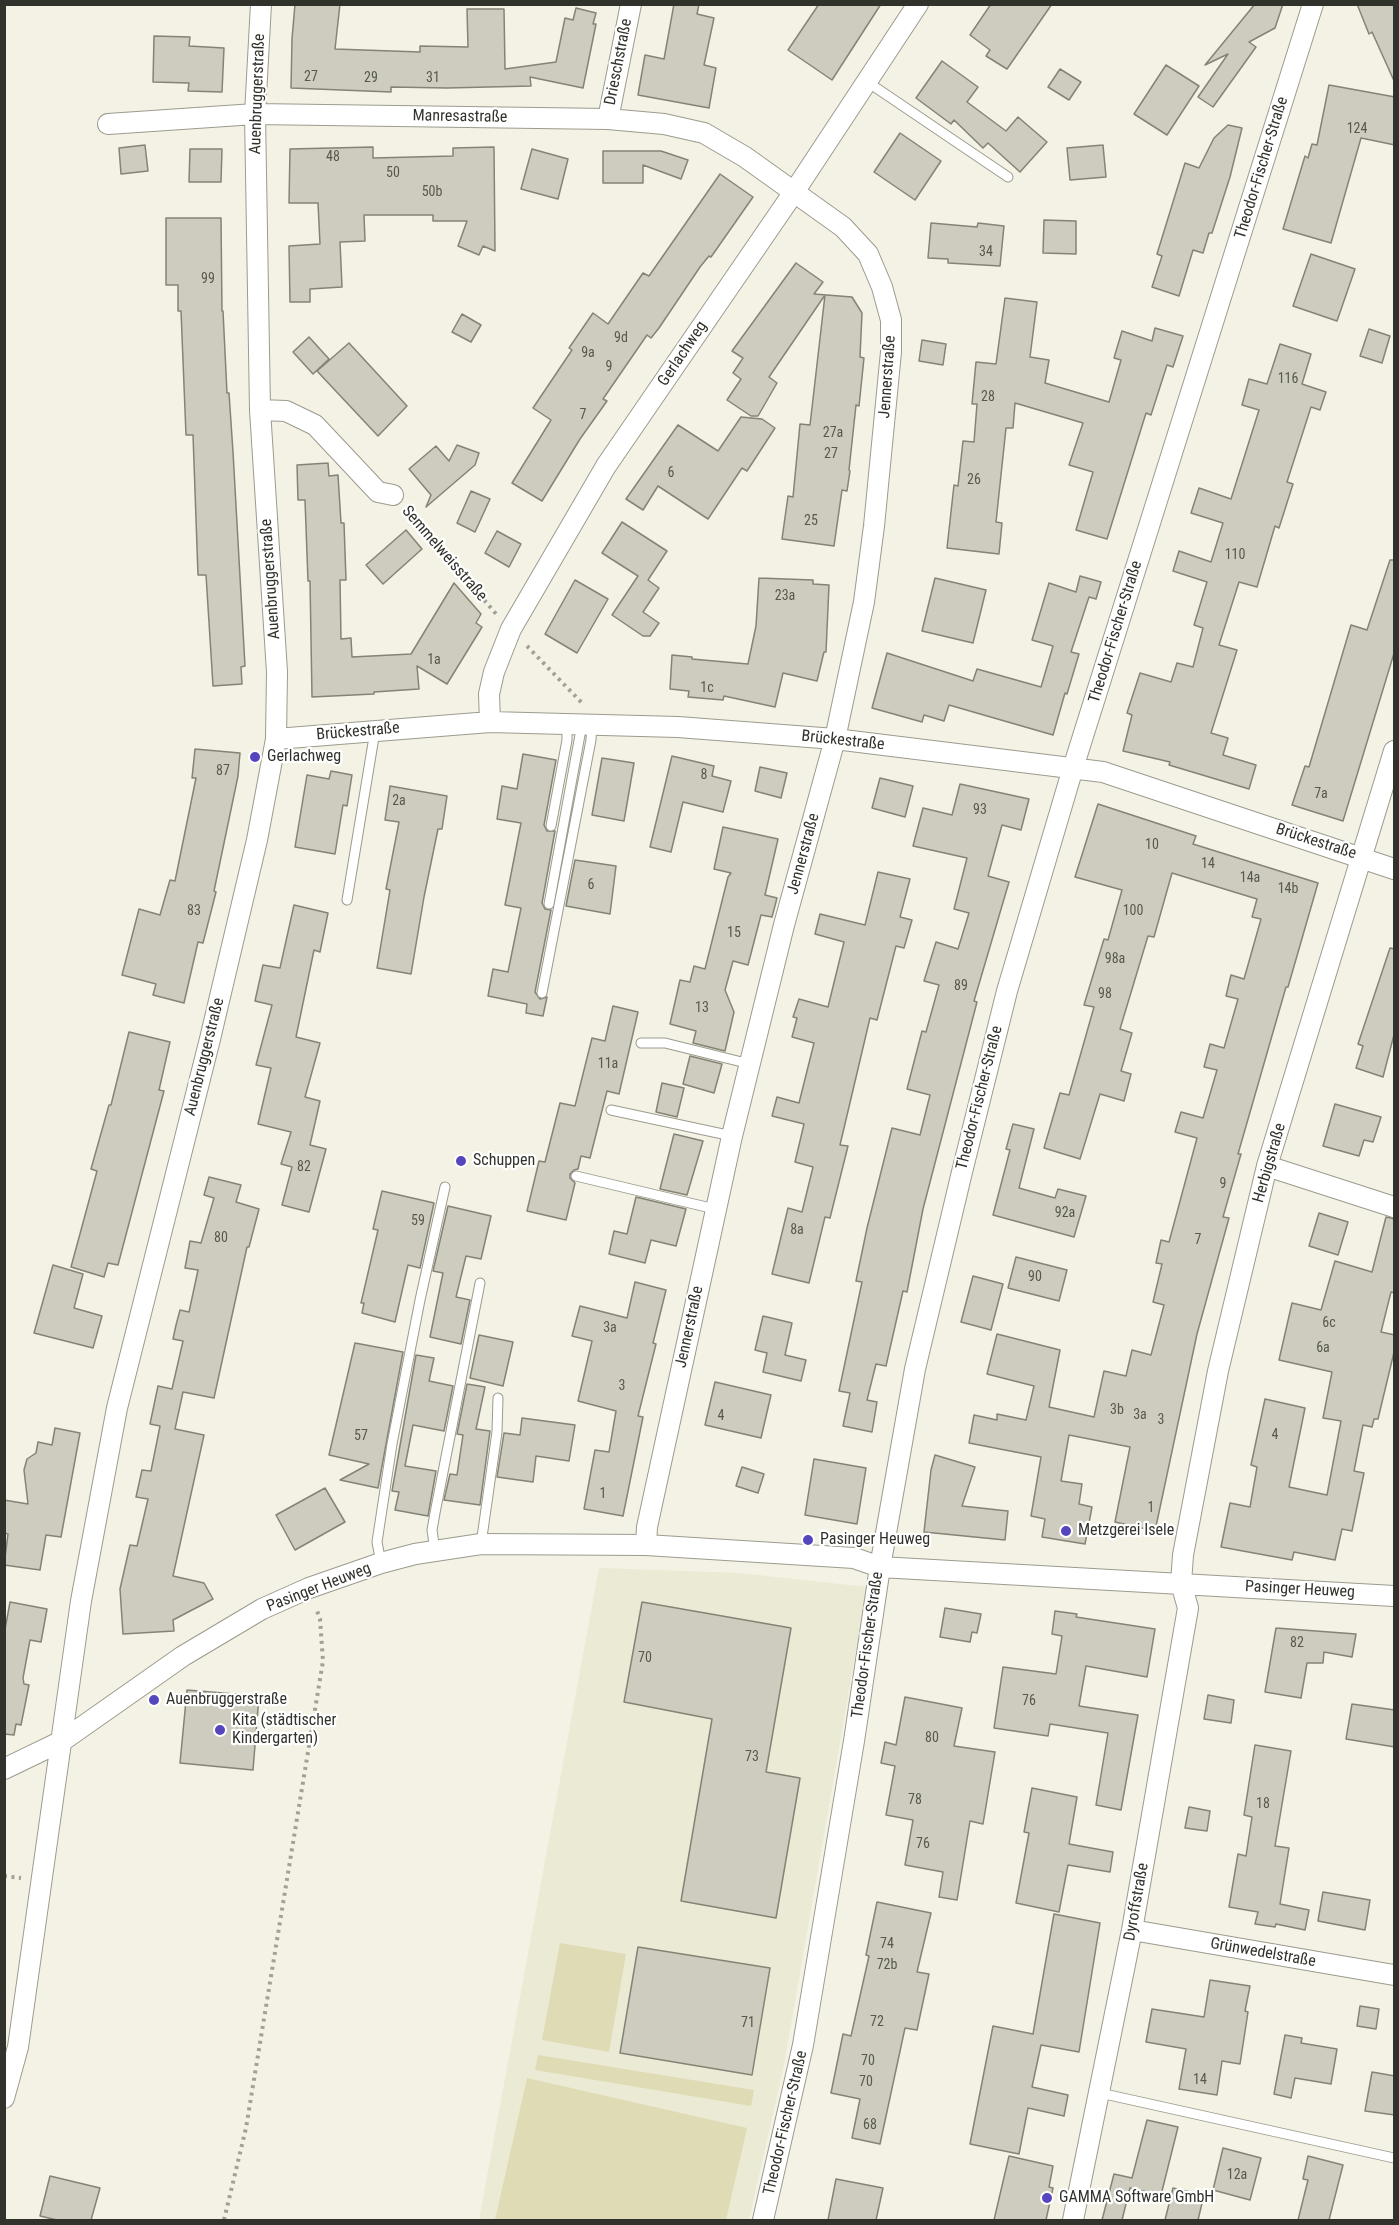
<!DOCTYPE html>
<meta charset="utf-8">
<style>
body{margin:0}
#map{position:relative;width:1399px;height:2225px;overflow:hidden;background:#f3f2e4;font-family:"Roboto Condensed",sans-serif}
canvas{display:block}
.frame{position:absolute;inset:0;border:6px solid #32322c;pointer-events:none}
</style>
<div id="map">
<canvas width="1399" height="2225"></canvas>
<div class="frame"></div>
</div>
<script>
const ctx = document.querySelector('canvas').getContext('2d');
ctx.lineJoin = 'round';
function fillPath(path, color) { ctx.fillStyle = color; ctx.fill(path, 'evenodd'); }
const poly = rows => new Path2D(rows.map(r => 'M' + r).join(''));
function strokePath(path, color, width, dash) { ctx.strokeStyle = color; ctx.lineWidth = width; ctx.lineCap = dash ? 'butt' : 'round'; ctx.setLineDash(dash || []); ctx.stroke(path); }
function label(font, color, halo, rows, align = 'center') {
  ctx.font = font + ' "Roboto Condensed",sans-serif'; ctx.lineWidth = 4.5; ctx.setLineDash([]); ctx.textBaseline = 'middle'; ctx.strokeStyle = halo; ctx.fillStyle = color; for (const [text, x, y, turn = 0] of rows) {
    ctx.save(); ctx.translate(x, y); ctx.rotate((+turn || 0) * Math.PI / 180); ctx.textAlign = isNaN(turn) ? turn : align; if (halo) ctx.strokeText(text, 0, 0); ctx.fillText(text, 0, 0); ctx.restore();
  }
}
const built = poly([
 [599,1568,740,1573,867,1587,784,2065,749,2220,479,2220]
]);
const green = poly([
 [560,1943,626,1954,609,2052,542,2040],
 [538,2055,754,2090,751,2106,535,2070],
 [527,2078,747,2128,726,2220,495,2220]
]);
const building = poly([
 [295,4,340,4,335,49,420,52,420,46,468,47,467,9,504,9,505,69,556,62,565,18,573,20,576,8,596,13,593,24,596,24,583,88,530,77,531,86,447,88,391,87,391,92,291,88,292,39,295,4],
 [674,4,699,4,697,14,714,18,704,65,716,68,709,108,638,95,645,55,664,59,674,4],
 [819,4,881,4,832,80,788,50,819,4],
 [991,4,1052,4,1007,69,986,56,990,50,970,35,991,4],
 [1255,4,1283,4,1275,28,1249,42,1256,47,1213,107,1198,97,1228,54,1205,65,1255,4],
 [1357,4,1395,4,1395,83,1372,32,1369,34,1357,4],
 [154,36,190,37,189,46,224,48,222,92,188,91,189,83,153,82,154,36],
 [942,61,978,87,967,102,1006,131,1018,117,1047,142,1020,172,988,143,983,148,954,120,951,124,916,98,942,61],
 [1166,65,1199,86,1167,135,1134,114,1166,65],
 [1060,69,1081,82,1069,100,1048,87,1060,69],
 [1329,85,1395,97,1395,145,1361,138,1331,243,1283,229,1305,156,1308,158,1312,144,1317,145,1329,85],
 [1228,125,1242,128,1230,177,1212,233,1209,233,1203,253,1193,250,1179,296,1152,287,1162,256,1157,254,1185,163,1199,168,1214,138,1228,125],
 [900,133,941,161,915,200,874,172,900,133],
 [145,145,148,171,121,174,119,148,145,145],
 [1103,145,1106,177,1070,180,1067,148,1103,145],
 [373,147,373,158,453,156,453,148,494,147,495,251,483,246,479,255,458,246,467,221,433,221,433,215,364,215,365,241,340,242,342,287,310,289,310,302,290,302,289,246,320,244,318,203,289,203,290,149,373,147],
 [190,149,222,149,221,182,189,182,190,149],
 [532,149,568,159,558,199,521,189,532,149],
 [603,151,661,151,688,160,681,179,643,165,643,183,603,183,603,151],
 [720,174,753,197,711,257,709,256,700,267,659,328,651,338,647,335,603,399,607,401,580,439,542,501,512,483,551,420,533,408,572,350,569,348,593,313,608,324,643,273,649,276,720,174],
 [166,218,221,218,222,311,223,311,227,393,229,393,233,452,245,666,241,667,242,684,213,686,206,575,198,575,193,435,186,435,181,311,178,311,178,285,166,285,166,218],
 [1044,220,1076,221,1076,254,1043,253,1044,220],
 [931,223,977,227,978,223,1004,226,1000,266,948,263,948,259,928,258,931,223],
 [1311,254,1355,269,1337,321,1293,306,1311,254],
 [796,263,823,282,814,294,852,297,862,313,860,357,864,358,859,406,856,405,849,470,850,471,847,491,842,490,834,546,782,539,788,496,793,497,800,424,810,425,825,295,769,377,777,383,758,416,751,416,727,400,741,379,733,373,743,358,732,351,796,263],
 [1005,298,1037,302,1030,357,1049,360,1045,383,1109,402,1121,360,1114,358,1122,331,1152,341,1155,328,1183,336,1173,367,1167,365,1151,415,1146,413,1107,539,1076,530,1093,472,1069,465,1083,423,1015,403,1013,428,1006,428,996,522,1002,523,999,554,947,548,954,485,958,486,963,441,974,442,977,404,972,404,976,362,996,364,1005,298],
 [462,314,481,325,471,342,452,332,462,314],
 [1369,329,1390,336,1382,363,1360,356,1369,329],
 [309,337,329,359,313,374,293,352,309,337],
 [922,340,946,344,943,365,919,361,922,340],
 [349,343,407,406,378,436,317,371,349,343],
 [1280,344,1311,354,1302,384,1326,392,1320,410,1311,407,1287,482,1293,484,1279,528,1275,526,1257,587,1239,582,1219,645,1237,650,1211,733,1228,738,1223,755,1256,765,1249,789,1169,765,1170,762,1123,751,1132,715,1127,713,1140,673,1171,682,1177,663,1193,667,1203,628,1194,625,1207,582,1173,571,1179,551,1211,562,1223,523,1191,513,1199,488,1231,499,1259,410,1242,405,1249,379,1267,384,1280,344],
 [741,417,762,419,775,428,747,471,742,468,708,519,658,486,643,510,626,499,678,425,718,451,741,417],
 [457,445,479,453,475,465,426,507,431,495,409,469,436,446,449,461,457,445],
 [328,463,329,476,338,475,341,523,344,523,346,580,340,580,341,639,351,638,352,657,411,654,454,583,481,614,476,623,482,627,447,684,417,666,419,689,374,692,374,694,312,697,310,581,308,581,305,500,298,500,297,465,328,463],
 [471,491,490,499,475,532,457,523,471,491],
 [622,522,667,551,648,580,659,588,643,612,659,623,650,636,643,636,612,615,638,576,602,553,622,522],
 [406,530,422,549,383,584,366,565,406,530],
 [497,531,521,544,509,567,485,553,497,531],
 [1390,560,1395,560,1395,650,1343,821,1292,805,1305,766,1309,767,1351,625,1367,630,1390,560],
 [1080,576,1101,582,1096,599,1089,597,1071,652,1079,654,1067,694,1065,693,1053,735,949,705,944,721,924,715,922,722,872,708,887,653,973,681,977,669,1041,687,1053,646,1032,640,1049,583,1076,592,1080,576],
 [759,578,813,580,813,584,829,585,826,652,824,652,817,681,783,673,775,707,724,696,723,700,688,697,689,691,670,689,672,655,692,657,692,659,748,664,756,626,759,578],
 [935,578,986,590,973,643,922,631,935,578],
 [575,580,608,599,577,653,545,634,575,580],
 [195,749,240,753,238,776,214,891,216,892,203,943,198,942,184,1003,153,995,156,984,122,975,139,909,160,915,170,880,175,881,196,778,192,778,195,749],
 [523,754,556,760,544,825,547,831,555,831,542,903,545,909,551,910,535,992,540,999,547,997,543,1016,526,1013,527,1004,488,996,493,969,508,972,521,908,505,905,521,823,497,819,502,786,517,789,523,754],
 [672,756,714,766,712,776,731,781,723,812,683,802,671,852,650,847,672,756],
 [602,758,634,763,624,821,592,815,602,758],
 [760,767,787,773,781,798,755,791,760,767],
 [331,771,352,775,347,806,343,805,335,854,295,847,307,775,329,779,331,771],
 [880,778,913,786,905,817,872,808,880,778],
 [960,784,1029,799,1021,830,1002,825,988,876,1009,882,974,1001,977,1002,923,1209,907,1292,903,1291,886,1366,876,1364,867,1400,877,1402,872,1432,843,1426,850,1393,839,1391,862,1282,856,1281,867,1228,892,1128,920,1135,930,1095,907,1089,922,1031,926,1032,939,985,924,981,936,942,958,949,969,913,954,909,967,858,913,846,923,808,952,815,960,784],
 [390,786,447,796,442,829,438,829,424,897,411,974,377,968,390,890,386,889,399,822,385,820,390,786],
 [1098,804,1196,836,1193,844,1318,883,1288,987,1286,987,1238,1154,1241,1154,1223,1217,1229,1218,1197,1334,1155,1531,1115,1522,1130,1447,1069,1435,1061,1481,1082,1484,1079,1504,1092,1507,1085,1544,1042,1537,1045,1519,1031,1516,1041,1457,969,1443,974,1415,997,1420,997,1414,1026,1420,1034,1386,987,1374,997,1334,1060,1350,1049,1407,1094,1417,1104,1371,1126,1376,1132,1350,1151,1355,1164,1305,1153,1302,1162,1264,1156,1263,1161,1240,1169,1242,1197,1138,1175,1132,1181,1112,1203,1118,1217,1070,1204,1067,1210,1044,1224,1048,1238,999,1226,996,1231,975,1244,979,1261,919,1252,917,1257,899,1172,873,1154,937,1148,936,1120,1029,1132,1033,1121,1071,1131,1074,1124,1101,1100,1094,1080,1159,1044,1148,1060,1093,1069,1095,1094,1007,1084,1005,1104,939,1108,940,1122,890,1075,877,1098,804],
 [723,827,778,839,765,895,777,898,772,917,761,915,748,965,733,961,725,990,734,1012,725,1051,693,1043,696,1031,670,1024,680,980,690,982,694,966,705,969,728,877,731,873,714,869,723,827],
 [575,860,616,866,610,914,566,906,575,860],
 [878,872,910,879,900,917,912,920,904,948,896,946,877,1020,870,1018,840,1145,848,1146,830,1218,825,1217,809,1283,772,1274,788,1208,802,1212,813,1167,795,1162,804,1124,772,1116,777,1097,799,1103,814,1043,792,1037,797,1018,793,1017,799,999,828,1007,844,942,815,934,820,914,865,925,878,872],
 [294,905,328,913,320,952,314,950,296,1037,320,1043,305,1097,320,1101,310,1145,326,1149,309,1212,282,1205,292,1167,281,1164,291,1132,258,1124,271,1068,256,1065,272,1005,255,1001,263,965,280,968,294,905],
 [1390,948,1395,949,1395,1031,1383,1077,1356,1068,1363,1046,1358,1044,1390,948],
 [613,1006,638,1012,619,1094,607,1091,590,1158,581,1156,578,1169,574,1170,570,1174,570,1178,575,1183,566,1220,527,1211,539,1161,545,1162,560,1103,575,1106,592,1038,605,1041,613,1006],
 [129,1032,170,1042,159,1090,164,1091,118,1265,108,1263,104,1277,71,1267,97,1171,91,1169,109,1105,111,1105,129,1032],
 [690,1056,722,1064,714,1093,683,1084,690,1056],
 [662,1083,684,1088,677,1117,656,1112,662,1083],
 [1335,1104,1381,1117,1373,1142,1364,1140,1359,1156,1323,1146,1335,1104],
 [1013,1124,1034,1129,1019,1188,1055,1198,1058,1189,1086,1196,1074,1237,993,1215,1010,1150,1006,1149,1013,1124],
 [674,1134,703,1141,687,1195,660,1189,674,1134],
 [209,1177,241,1185,236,1202,259,1209,249,1247,247,1247,214,1398,183,1392,175,1429,204,1435,173,1576,204,1583,213,1599,173,1620,174,1631,123,1634,120,1589,130,1545,137,1546,148,1499,136,1497,142,1470,151,1471,160,1426,150,1424,158,1386,172,1389,183,1341,173,1339,176,1325,180,1310,189,1312,198,1270,185,1268,190,1241,201,1243,214,1198,204,1195,209,1177],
 [382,1191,434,1203,420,1268,408,1265,395,1322,362,1313,364,1303,361,1303,378,1230,373,1229,382,1191],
 [636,1197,686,1209,676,1246,651,1240,645,1263,609,1254,614,1231,627,1234,636,1197],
 [448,1206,491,1216,481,1259,466,1256,456,1297,470,1300,461,1344,430,1337,443,1273,433,1271,448,1206],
 [1319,1213,1348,1222,1338,1255,1309,1246,1319,1213],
 [1386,1217,1395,1219,1395,1293,1391,1292,1381,1332,1395,1335,1395,1348,1378,1419,1374,1419,1372,1427,1363,1425,1354,1471,1364,1473,1352,1531,1342,1529,1335,1560,1294,1552,1292,1560,1221,1547,1230,1503,1250,1507,1257,1467,1251,1465,1265,1399,1305,1408,1289,1487,1327,1495,1341,1421,1323,1418,1332,1372,1279,1360,1292,1303,1321,1310,1335,1261,1372,1272,1386,1217],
 [1016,1257,1067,1270,1059,1301,1008,1288,1016,1257],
 [53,1265,83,1274,74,1308,102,1316,93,1348,34,1333,53,1265],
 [973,1276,1003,1284,991,1330,961,1322,973,1276],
 [635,1282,666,1290,653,1343,656,1344,638,1416,643,1417,623,1516,584,1509,595,1450,609,1452,616,1411,578,1401,592,1341,572,1336,580,1306,627,1318,635,1282],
 [763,1316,792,1323,785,1355,806,1360,801,1381,763,1372,767,1353,755,1350,763,1316],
 [479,1335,513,1342,503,1386,470,1378,479,1335],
 [355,1343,403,1352,378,1488,340,1480,369,1464,329,1455,355,1343],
 [416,1355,434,1358,429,1381,453,1386,444,1431,413,1425,405,1466,436,1471,428,1516,395,1510,399,1492,392,1491,416,1355],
 [715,1382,771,1395,761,1438,705,1425,715,1382],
 [467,1384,485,1387,476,1429,490,1431,480,1505,444,1500,450,1474,457,1475,463,1435,457,1434,467,1384],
 [522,1418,575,1425,569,1461,536,1456,533,1482,497,1477,504,1433,520,1435,522,1418],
 [55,1428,80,1433,61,1537,46,1535,40,1570,4,1565,8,1534,4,1533,4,1500,28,1504,24,1470,27,1459,36,1453,38,1442,52,1445,55,1428],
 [935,1455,975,1467,962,1506,1008,1511,1005,1540,924,1532,931,1470,935,1455],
 [814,1459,866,1468,857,1524,805,1515,814,1459],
 [742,1467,764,1474,758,1493,736,1486,742,1467],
 [325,1488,345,1522,295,1550,276,1515,325,1488],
 [10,1602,47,1609,41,1642,30,1640,23,1678,24,1684,29,1685,21,1725,16,1724,14,1735,4,1734,4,1635,10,1602],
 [642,1602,791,1628,766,1772,800,1778,776,1918,681,1901,712,1719,624,1702,642,1602],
 [945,1608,981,1614,977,1633,972,1632,970,1642,940,1637,945,1608],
 [1055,1611,1077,1614,1076,1617,1155,1629,1147,1677,1086,1666,1079,1706,1138,1715,1121,1810,1096,1805,1108,1733,1050,1724,1048,1736,994,1728,1003,1667,1056,1674,1062,1636,1052,1634,1055,1611],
 [1276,1628,1356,1634,1352,1657,1324,1652,1323,1663,1307,1663,1301,1698,1265,1692,1276,1628],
 [187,1690,259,1696,253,1770,180,1763,187,1690],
 [1208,1695,1234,1700,1231,1723,1204,1719,1208,1695],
 [905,1697,962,1708,954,1746,995,1752,983,1824,970,1821,957,1900,939,1897,943,1872,905,1865,913,1820,886,1815,895,1766,881,1763,885,1742,896,1745,905,1697],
 [1352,1704,1395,1710,1395,1747,1346,1739,1352,1704],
 [1255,1745,1291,1751,1275,1846,1289,1848,1280,1904,1309,1910,1305,1930,1276,1924,1275,1927,1255,1924,1258,1912,1229,1907,1238,1854,1246,1856,1252,1817,1244,1815,1255,1745],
 [1032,1788,1077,1797,1069,1844,1113,1852,1110,1872,1068,1865,1059,1912,1016,1903,1029,1833,1024,1832,1032,1788],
 [1189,1807,1210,1811,1207,1831,1185,1828,1189,1807],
 [1323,1892,1370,1900,1365,1930,1318,1921,1323,1892],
 [877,1902,931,1913,917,1972,929,1974,917,2030,905,2028,880,2144,852,2138,860,2099,831,2093,843,2034,851,2036,869,1956,866,1955,877,1902],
 [1054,1914,1100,1923,1079,2052,1041,2045,1032,2087,1068,2095,1064,2116,1028,2108,1019,2154,970,2144,993,2026,1033,2034,1054,1914],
 [638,1947,770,1968,752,2075,620,2053,638,1947],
 [1210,1980,1250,1986,1245,2011,1248,2012,1240,2064,1222,2061,1217,2095,1179,2089,1186,2049,1146,2042,1152,2009,1204,2017,1210,1980],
 [1360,2006,1379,2009,1376,2029,1357,2026,1360,2006],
 [1285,2035,1302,2038,1301,2043,1337,2049,1331,2084,1295,2078,1291,2098,1274,2094,1285,2035],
 [1372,2072,1395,2076,1395,2115,1365,2111,1372,2072],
 [1147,2120,1178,2127,1161,2195,1130,2188,1122,2220,1102,2220,1114,2174,1132,2178,1147,2120],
 [1223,2148,1261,2158,1250,2200,1213,2190,1223,2148],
 [1009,2156,1053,2166,1049,2187,1053,2188,1046,2220,994,2220,1009,2156],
 [1308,2156,1343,2165,1329,2220,1298,2220,1308,2180,1303,2179,1308,2156],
 [50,2176,100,2188,91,2220,57,2220,40,2216,50,2176],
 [836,2179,883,2188,876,2220,828,2220,836,2179],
 [1173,2188,1204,2195,1198,2220,1165,2220,1173,2188]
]);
const path = poly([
 [406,509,497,615],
 [527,646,582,703],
 [4,1876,21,1878],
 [224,2220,246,2128,323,1661,320,1619,316,1608]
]);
const lane = poly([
 [866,81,1008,177],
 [551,826,567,740,567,723],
 [347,900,375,731],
 [549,904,582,724],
 [542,993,591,740,592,724],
 [641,1043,665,1043,750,1064],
 [611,1110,732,1136],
 [576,1176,715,1209],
 [481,1544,497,1432,498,1398],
 [435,1551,432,1530,435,1513,480,1283],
 [381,1563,377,1542,392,1444,420,1300,445,1187],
 [1100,2093,1394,2158]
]);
const street = poly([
 [608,119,631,4],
 [108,124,255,114,608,119,664,124,704,133,745,157,843,227,868,254,882,287,891,320,891,352,874,526,864,602,835,739,784,925,732,1136,647,1527,646,1545],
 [260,410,286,411,315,425,378,492,393,495],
 [490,722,489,694,494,672,511,629,606,466,794,192,918,4],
 [276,739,490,722,678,727,835,739,1103,772,1394,869],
 [1267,1166,1394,1207],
 [4,1769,62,1741,183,1656,262,1609,309,1588,381,1563,415,1554,481,1544,646,1545,854,1558,880,1567,1394,1596],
 [1132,1930,1394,1975],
 [4,2098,18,2047,81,1601,117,1408,210,1039,257,840,276,739,277,672,260,410,255,114,261,4],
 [763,2220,803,2045,854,1741,880,1567,915,1369,962,1172,1007,991,1073,768,1313,4],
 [1073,2220,1132,1930,1188,1608,1181,1583,1183,1555,1218,1371,1267,1166,1394,751]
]);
const markers = [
 [255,757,6,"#5646bd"],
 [461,1161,6,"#5646bd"],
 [1066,1531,6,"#5646bd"],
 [808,1540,6,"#5646bd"],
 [154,1700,6,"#5646bd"],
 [220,1730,6,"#5646bd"],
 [1047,2198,6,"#5646bd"]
];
const numberNames = [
 ["27",311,77],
 ["29",371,78],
 ["31",433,78],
 ["124",1357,129],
 ["48",333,157],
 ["50",393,173],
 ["50b",432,192],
 ["34",986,252],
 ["99",208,279],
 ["9d",621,338],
 ["9a",588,353],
 ["9",609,367],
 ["116",1288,379],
 ["28",988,397],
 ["7",583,415],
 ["27a",833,433],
 ["27",831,454],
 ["6",671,473],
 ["26",974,480],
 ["25",811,521],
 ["110",1235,555],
 ["23a",785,596],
 ["1a",434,660],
 ["1c",707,688],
 ["87",223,771],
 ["8",704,775],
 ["7a",1321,794],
 ["2a",399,801],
 ["93",980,810],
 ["10",1152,845],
 ["14",1208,864],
 ["14a",1250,878],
 ["6",591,885],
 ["14b",1288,889],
 ["83",194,911],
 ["100",1133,911],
 ["15",734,933],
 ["98a",1115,959],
 ["89",961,986],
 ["98",1105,994],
 ["13",702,1008],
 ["11a",608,1064],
 ["82",304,1167],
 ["9",1223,1184],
 ["92a",1065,1213],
 ["59",418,1221],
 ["8a",797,1230],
 ["80",221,1238],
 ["7",1198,1240],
 ["90",1035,1277],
 ["6c",1329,1323],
 ["3a",610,1328],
 ["6a",1323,1348],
 ["3",622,1386],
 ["3b",1117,1410],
 ["3a",1140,1415],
 ["4",721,1416],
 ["3",1161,1420],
 ["4",1275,1435],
 ["57",361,1436],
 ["1",603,1494],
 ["1",1151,1508],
 ["82",1297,1643],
 ["70",645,1658],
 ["76",1029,1701],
 ["80",932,1738],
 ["73",752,1757],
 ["78",915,1800],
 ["18",1263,1804],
 ["76",923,1844],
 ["74",887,1944],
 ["72b",887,1965],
 ["72",877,2022],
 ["71",748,2023],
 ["70",868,2061],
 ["14",1200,2080],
 ["70",866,2082],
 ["68",870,2125],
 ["12a",1237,2175]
];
const streetNames = [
 ["Drieschstraße",619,62,-79],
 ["Auenbruggerstraße",258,94,-88],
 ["Manresastraße",460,117,1],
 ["Theodor-Fischer-Straße",1262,168,-73],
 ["Gerlachweg",683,354,-56],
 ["Jennerstraße",888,377,-86],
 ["Semmelweisstraße",444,554,49],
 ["Auenbruggerstraße",271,579,-94],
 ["Theodor-Fischer-Straße",1116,632,-73],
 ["Brückestraße",358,732,-5],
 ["Brückestraße",843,741,6],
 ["Brückestraße",1316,842,18],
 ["Jennerstraße",804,854,-75],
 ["Auenbruggerstraße",205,1057,-76],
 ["Theodor-Fischer-Straße",980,1098,-76],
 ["Herbigstraße",1270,1163,-74],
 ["Jennerstraße",690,1327,-78],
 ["Pasinger Heuweg",319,1588,-21],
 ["Pasinger Heuweg",1300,1590,3],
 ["Theodor-Fischer-Straße",868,1645,-82],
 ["Dyroffstraße",1137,1902,-80],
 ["Grünwedelstraße",1263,1953,10],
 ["Theodor-Fischer-Straße",786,2123,-77]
];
const poiNames = [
 ["Gerlachweg",267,757],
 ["Schuppen",473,1161],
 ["Metzgerei Isele",1078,1531],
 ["Pasinger Heuweg",820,1540],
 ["Auenbruggerstraße",166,1700],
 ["Kita (städtischer",232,1721],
 ["Kindergarten)",232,1739],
 ["GAMMA Software GmbH",1059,2198]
];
fillPath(built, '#ebead4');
fillPath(green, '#dfdbb5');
fillPath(building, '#cdccbe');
strokePath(building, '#848376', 1.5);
strokePath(lane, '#9c9b8e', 11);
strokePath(street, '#9c9b8e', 22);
strokePath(path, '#a1a196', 4, [3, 4.5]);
strokePath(lane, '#fff', 9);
strokePath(street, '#fff', 20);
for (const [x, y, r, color] of markers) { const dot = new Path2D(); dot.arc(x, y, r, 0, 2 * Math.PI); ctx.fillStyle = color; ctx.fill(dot); strokePath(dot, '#fff', 2); }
label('14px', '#595850', null, numberNames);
label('16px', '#32322c', '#fff', streetNames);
label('16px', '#32322c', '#fff', poiNames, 'left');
</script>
